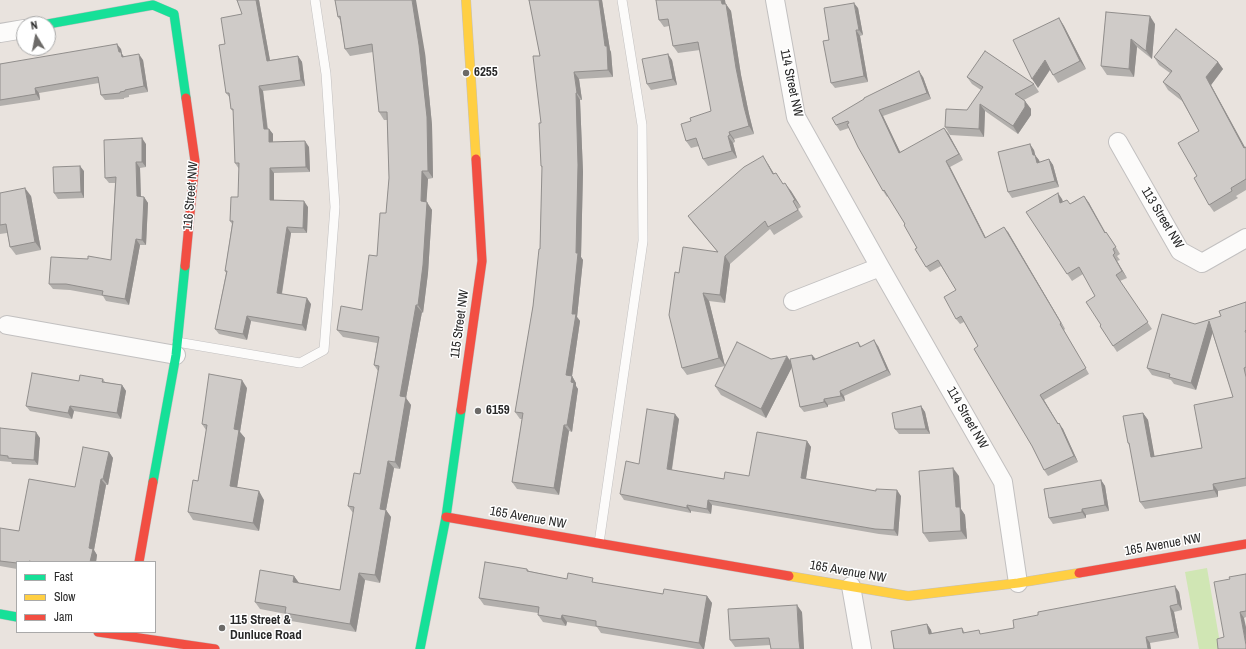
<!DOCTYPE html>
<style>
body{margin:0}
#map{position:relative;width:1246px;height:649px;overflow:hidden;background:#e9e3de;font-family:"Archivo Narrow",sans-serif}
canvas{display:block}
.legend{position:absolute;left:16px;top:561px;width:140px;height:72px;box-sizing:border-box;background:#fff;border:1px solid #a9a9a9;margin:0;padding:5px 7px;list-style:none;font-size:12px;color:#292929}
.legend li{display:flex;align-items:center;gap:8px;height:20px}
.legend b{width:20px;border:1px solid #a9a9a9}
.north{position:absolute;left:16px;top:16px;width:40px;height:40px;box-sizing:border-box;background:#fff;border:1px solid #a9a9a9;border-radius:50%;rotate:350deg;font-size:11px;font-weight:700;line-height:16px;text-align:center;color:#292929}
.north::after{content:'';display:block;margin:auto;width:14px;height:18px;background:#6c6a68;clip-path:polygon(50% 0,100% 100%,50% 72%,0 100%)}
</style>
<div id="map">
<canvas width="1246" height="649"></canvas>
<ul class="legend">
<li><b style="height:5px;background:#16e098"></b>Fast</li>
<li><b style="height:5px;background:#ffcf43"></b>Slow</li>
<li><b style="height:5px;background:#f24e42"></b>Jam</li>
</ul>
<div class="north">N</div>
</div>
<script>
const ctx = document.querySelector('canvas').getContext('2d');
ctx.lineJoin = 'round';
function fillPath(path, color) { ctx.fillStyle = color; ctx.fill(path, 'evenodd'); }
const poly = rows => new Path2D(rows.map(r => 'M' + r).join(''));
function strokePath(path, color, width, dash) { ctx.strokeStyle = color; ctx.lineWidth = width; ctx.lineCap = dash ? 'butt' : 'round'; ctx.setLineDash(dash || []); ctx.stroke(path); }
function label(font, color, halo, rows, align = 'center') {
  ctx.font = font + ' "Archivo Narrow",sans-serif'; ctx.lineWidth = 3; ctx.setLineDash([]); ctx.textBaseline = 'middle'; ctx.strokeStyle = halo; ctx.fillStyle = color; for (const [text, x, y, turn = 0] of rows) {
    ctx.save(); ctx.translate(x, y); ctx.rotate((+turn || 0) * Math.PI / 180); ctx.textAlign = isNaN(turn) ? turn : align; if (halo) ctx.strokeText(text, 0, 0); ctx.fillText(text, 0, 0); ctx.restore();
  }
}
const green = poly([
 [1207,568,1221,649,1199,649,1185,572]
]);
const lane = poly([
 [177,342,300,363,324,350,335,207,326,74,315,0],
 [599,543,643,241,642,125,622,0]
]);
const street = poly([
 [775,0,796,117,880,267,1003,482,1018,583],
 [0,33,24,29],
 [1118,142,1180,251,1202,263,1246,238],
 [793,301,880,267],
 [7,325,176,355],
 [851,586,862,649]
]);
const fast = poly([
 [48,24,153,5,174,14,186,98],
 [153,482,176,355,185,266],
 [0,614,17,617],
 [420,649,446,517,461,410]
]);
const slow = poly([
 [466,0,476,159],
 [789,576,908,596,1018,583,1079,573]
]);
const jam = poly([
 [185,266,195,161,186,98],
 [461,410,482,261,476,159],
 [446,517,789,576],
 [139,562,153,482],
 [1079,573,1246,544],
 [98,632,215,649]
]);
const wall = poly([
 [237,0,259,0,270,60,298,56,302,62,305,86,263,91,268,129,269,129,273,134,273,142,309,147,310,172,274,173,274,200,308,207,307,233,291,233,282,294,311,304,306,331,251,321,247,340,219,334,215,329,226,273,225,271,232,224,230,221,238,197,239,169,235,163,233,111,231,109,230,98,226,93,225,44,242,14],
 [335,0,425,53,432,125,433,178,428,179,426,202,432,210,428,273,423,313,422,312,406,398,411,405,400,469,394,468,386,510,391,517,380,583,365,580,356,632,291,621,286,614,260,609,255,602,294,576,299,583,340,590,353,513,348,506,360,474,378,371,374,365,377,343,343,337,337,330,362,310,377,256,386,213,389,178,387,120,384,120,379,112,373,52,350,56,345,49,340,20,338,17],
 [529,0,602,0,610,50,611,52,613,77,579,79,582,100,580,100,583,172,581,257,583,260,577,317,580,321,572,376,576,383,576,386,578,389,572,432,569,431,559,495,517,489,512,482,522,419,520,419,515,412,533,306,540,249,542,168,541,166,541,123,540,56],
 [725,4,731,11,741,75,749,114,754,134,734,139,735,142,733,143,737,158,708,166,703,159,699,146,691,148,686,141,691,121,711,111,700,50,678,53,673,46,669,26,664,27,659,20],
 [858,8,863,35,860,36,868,82,835,88,831,83,829,40],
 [1106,12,1155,24,1152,59,1137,47,1134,77,1107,75,1101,66],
 [1059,18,1064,26,1086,69,1058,83,1050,70,1038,88],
 [121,49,122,54,124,57,143,60,148,92,129,95,129,97,124,98,124,99,105,100,101,95,99,83,39,93,40,100,0,106,0,64],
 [1154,57,1218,62,1223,69,1211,85,1245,148,1246,147,1246,190,1236,196,1238,198,1214,212,1209,205,1197,176,1199,131,1182,101,1168,90,1163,82,1170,73,1159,65],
 [672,60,677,85,651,90,647,84],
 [923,77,931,99,883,116,900,152,948,133,963,160,950,167,986,238,1008,232,1065,329,1064,330,1089,374,1044,400,1058,423,1063,429,1078,462,1048,476,1044,470,1032,446,978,346,964,322,960,324,956,319,956,290,941,266,930,272,926,267,917,248,905,224,888,196,887,197,883,191,849,128,840,131,836,125],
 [967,77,1034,84,1039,92,1024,100,1031,109,1031,115,1018,134,985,111,984,137,950,135,945,127,967,110,981,90,972,84],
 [146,144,146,167,140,168,141,197,144,197,148,203,146,245,140,245,129,305,106,301,103,296,70,290,53,289,49,284,111,260,115,183,109,183,105,178],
 [1034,150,1035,155,1040,162,1049,159,1053,165,1059,187,1012,198,1008,192],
 [768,164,774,174,776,173,783,184,791,191,801,207,798,209,803,217,774,235,770,229,730,264,725,303,709,301,725,366,687,375,682,368,679,273,717,251,693,223,688,216],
 [84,171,84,198,58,199,54,193],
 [0,193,31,196,41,250,16,255,10,247,7,233,0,234],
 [1084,196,1089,203,1106,233,1111,239,1120,254,1117,256,1120,260,1117,261,1127,278,1120,281,1152,329,1117,352,1100,326,1101,325,1095,296,1083,274,1072,281,1026,212,1062,199,1063,202,1070,204],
 [1246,302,1246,486,1218,491,1218,497,1145,509,1140,502,1130,447,1128,443,1143,413,1148,420,1154,456,1202,448,1233,397,1212,332,1196,390,1174,384,1171,380,1152,375,1147,368,1195,324,1221,316],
 [858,342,861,346,878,346,891,375,844,396,845,401,828,405,828,407,804,412,800,407,792,367,766,418,721,395,715,386,771,359,790,361,812,355,816,359],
 [103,379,105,382,122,385,126,391,121,419,74,411,72,419,30,411,26,406,79,381],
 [247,388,240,432,245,438,237,487,264,500,259,531,193,520,188,512,198,481,206,430,202,424],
 [921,406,925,412,930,434,899,434,895,429],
 [679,419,672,470,724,479,749,476,807,441,811,447,806,479,901,496,898,536,879,534,712,505,711,514,691,511,691,513,624,500,620,494,639,464],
 [0,428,40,438,38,465,12,464,11,462,0,461],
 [109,452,113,458,108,485,106,485,94,550,97,555,96,562,17,562,17,569,0,566,0,528,19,531,75,487],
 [959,476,961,509,965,515,967,539,929,542,923,533],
 [1101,480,1105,486,1109,511,1086,515,1086,518,1053,524,1049,518],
 [527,569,529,571,567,579,596,583,663,594,707,596,712,603,704,649,698,649,601,633,597,627,567,622,566,626,543,622,538,615,538,613,484,605,479,598],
 [1246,574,1246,617,1244,618,1224,637,1230,579],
 [1179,592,1182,610,1174,612,1179,638,1150,643,894,649,927,624,931,630,932,633,962,628,965,633,982,634,1014,628],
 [802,612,804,649,771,649,771,645,735,647,730,640]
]);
const shadedWall = poly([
 [256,0,259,0,271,66,267,61],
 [412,0,416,0,425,53,432,125,433,178,428,171],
 [599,0,602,0,610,50,611,52,613,77,608,70],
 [721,0,725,0,727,11,722,4],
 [854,3,858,8,863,35,859,30],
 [726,4,731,11,741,75,749,114,754,134,749,126,744,107,736,68],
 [1150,16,1155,24,1152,59,1146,51],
 [1059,18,1064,26,1086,69,1080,61],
 [856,30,860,36,868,82,864,76],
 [1131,39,1137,47,1134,77,1129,69],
 [117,44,121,49,122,54,125,58,126,63,119,52],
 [139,54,143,60,148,92,144,86],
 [668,54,672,60,677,85,673,79],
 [298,56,302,62,305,86,301,80],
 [1045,60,1051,68,1038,88,1032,79],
 [1218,62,1223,69,1211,85,1246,149,1244,148,1206,77],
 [919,71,923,77,931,99,927,93],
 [574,72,579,79,582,100,577,93],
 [259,86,263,91,268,134,264,129],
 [35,88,39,93,40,100,36,94],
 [576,93,580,100,583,172,581,257,583,260,577,317,580,321,572,376,576,383,576,386,578,389,572,432,567,425,566,375,576,253],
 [1025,101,1031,109,1031,115,1018,134,1013,126],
 [980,104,985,111,984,137,979,129],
 [879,110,883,116,903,158,899,153],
 [944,128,948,133,963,160,959,154],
 [269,129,273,134,273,148,269,142],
 [729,132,734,139,735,142,730,135],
 [728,136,733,143,737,158,732,151],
 [142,138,146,144,146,167,142,162],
 [305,141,309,147,310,172,306,167],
 [1030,144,1034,150,1036,158,1035,155,1039,160,1041,168,1033,155],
 [763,156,768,164,779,182,773,174],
 [1049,159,1053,165,1059,187,1055,181],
 [946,161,950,167,989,244,985,238],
 [136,162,140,168,141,202,137,196],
 [80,166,84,171,84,198,81,192],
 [270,168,274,173,274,206,270,200],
 [422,171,428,179,426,209,421,201],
 [785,183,791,191,801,207,795,200],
 [25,188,31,196,41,250,35,242],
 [1058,193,1062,199,1065,210,1060,203],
 [1084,196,1089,203,1109,240,1105,233],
 [144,197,148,203,146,245,142,240],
 [304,201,308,207,307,233,303,228],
 [427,202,432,210,428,273,423,313,418,305],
 [287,227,291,233,281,298,277,293],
 [1004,227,1008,232,1065,329,1061,323],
 [136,239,140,245,129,305,125,299],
 [1113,255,1117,261,1127,278,1122,271],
 [725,256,730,264,725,303,720,295],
 [703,293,709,301,725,366,719,358],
 [307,298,311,304,306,331,302,325],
 [416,305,422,312,406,398,411,405,400,469,395,462,400,396],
 [247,316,251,321,247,340,243,334],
 [1209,321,1214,328,1196,390,1191,383],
 [874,340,878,346,891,375,887,370],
 [812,355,816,360,813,360],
 [787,356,793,365,766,418,761,409],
 [242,380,247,388,240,432,245,438,236,494,230,486,234,429],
 [122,385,126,391,121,419,117,413],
 [840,391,844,396,845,401,841,396],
 [1040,395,1044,400,1061,429,1058,424],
 [824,399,828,405,828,407,824,402],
 [70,406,74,411,72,419,68,413],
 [921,406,925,412,930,434,926,429],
 [1143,413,1148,420,1156,464,1151,457],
 [675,414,679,419,671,474,667,469],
 [1059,423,1063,429,1078,462,1074,456],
 [564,425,569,431,559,495,554,488],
 [36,432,40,438,38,465,34,460],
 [807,441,811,447,805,484,801,478],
 [109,452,113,458,108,485,103,479],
 [388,461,394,468,386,510,391,517,380,583,375,575,380,509],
 [953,468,959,476,961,509,965,515,967,539,961,531,956,507],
 [101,479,106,485,94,550,97,555,96,562,90,562,89,548],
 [1101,480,1105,486,1109,511,1105,505],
 [1213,484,1218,491,1218,497,1214,490],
 [897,490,901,496,898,536,894,530],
 [259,491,264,500,259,531,253,523],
 [708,500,712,505,711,514,707,509],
 [687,505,691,511,691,513,687,508],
 [1082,509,1086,515,1086,518,1082,512],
 [359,573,365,580,356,632,350,624],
 [294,576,299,583,293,582],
 [1175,586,1179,592,1182,610,1178,604],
 [707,596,712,603,704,649,703,649,699,643],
 [797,605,802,612,804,649,800,649,799,641],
 [1170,606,1174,612,1179,638,1175,632],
 [1240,612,1244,618,1246,627,1246,645],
 [562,615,567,622,566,626,561,619],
 [927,624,931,630,933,640,929,634],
 [1146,637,1150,643,1151,649,1148,649]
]);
const building = poly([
 [237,0,256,0,267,61,298,56,301,80,259,86,264,129,269,129,269,142,305,141,306,167,270,168,270,200,304,201,303,228,287,227,277,293,307,298,302,325,247,316,243,334,215,329,227,271,225,271,233,221,230,221,231,197,238,197,239,163,235,163,233,109,231,109,229,93,226,93,219,45,225,44,221,18,242,14,237,0],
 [335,0,412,0,419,45,427,117,428,171,422,171,421,201,427,202,423,265,418,305,416,305,400,396,406,397,395,462,388,461,380,509,386,510,375,575,359,573,350,624,285,613,286,607,255,602,260,570,294,576,293,582,340,590,354,507,348,506,354,473,360,474,379,366,374,365,379,337,337,330,341,306,362,310,369,255,377,256,380,213,386,213,389,178,387,112,379,112,372,44,345,49,340,16,338,17,335,0],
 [529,0,599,0,605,46,607,46,608,70,574,72,577,93,576,93,578,165,576,253,578,253,572,314,576,314,566,375,572,376,571,382,574,383,567,425,564,425,554,488,512,482,523,413,515,412,533,306,539,249,540,249,542,166,541,166,539,123,541,123,533,56,540,56,529,0],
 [656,0,721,0,722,4,726,4,736,68,744,107,749,126,729,132,730,135,728,136,732,151,703,159,696,138,686,141,681,124,691,121,690,118,711,111,698,42,673,46,668,19,659,20,656,0],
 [854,3,859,30,856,30,864,76,831,83,823,41,829,40,824,8,854,3],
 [1106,12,1150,16,1146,51,1131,39,1129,69,1101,66,1106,12],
 [1059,18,1080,61,1053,75,1045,60,1032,79,1013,40,1059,18],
 [1176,29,1218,62,1206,77,1244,148,1246,147,1246,179,1231,188,1232,191,1209,205,1194,178,1197,176,1178,143,1199,131,1179,94,1163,82,1172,71,1154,57,1176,29],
 [117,44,119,52,121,52,122,57,139,54,144,86,125,90,125,91,120,92,120,93,101,95,98,77,35,88,36,94,0,100,0,64,117,44],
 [985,51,1034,84,1015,94,1025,101,1025,107,1013,126,980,104,979,129,945,127,946,109,967,110,983,87,967,77,985,51],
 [668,54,673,79,647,84,642,59,668,54],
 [919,71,927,93,879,110,899,153,944,128,959,154,946,161,985,238,1004,227,1061,323,1060,324,1086,368,1040,395,1058,424,1059,423,1074,456,1044,470,1032,446,974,349,978,346,961,316,956,319,944,297,956,290,938,260,926,267,915,249,917,248,904,225,905,224,884,190,883,191,858,147,847,124,849,123,848,121,836,125,832,118,864,99,864,98,919,71],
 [142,138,142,162,136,162,137,196,144,197,142,240,136,239,125,299,102,295,103,291,66,284,49,284,51,257,88,259,88,256,111,260,116,177,105,178,104,140,142,138],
 [1030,144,1033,155,1035,155,1037,163,1049,159,1055,181,1008,192,998,152,1030,144],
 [763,156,773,174,776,173,783,184,785,183,795,200,793,201,798,210,768,227,765,221,725,256,720,295,703,293,719,358,682,368,669,315,675,272,679,273,683,247,718,252,688,216,744,167,763,156],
 [80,166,81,192,54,193,53,167,80,166],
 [25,188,35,242,10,247,6,224,0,225,0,193,25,188],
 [1058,193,1060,203,1067,200,1070,204,1084,196,1105,233,1106,232,1116,247,1113,249,1115,253,1113,255,1122,271,1116,275,1148,322,1113,346,1100,326,1101,325,1086,302,1095,296,1079,267,1067,274,1026,212,1058,193],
 [1246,302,1246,330,1245,331,1246,333,1246,367,1244,368,1246,377,1246,478,1213,484,1214,490,1140,502,1129,443,1128,443,1123,416,1143,413,1151,457,1202,448,1194,405,1233,397,1209,321,1191,383,1169,377,1170,374,1147,368,1162,314,1195,324,1221,316,1219,311,1246,302],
 [874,340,887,370,840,391,841,396,824,399,824,402,800,407,790,359,812,355,813,360,858,342,860,347,874,340],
 [737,342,771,359,787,356,761,409,715,386,737,342],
 [32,373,79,381,80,375,103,379,102,382,122,385,117,413,70,406,68,413,26,406,32,373],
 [209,374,242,380,234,429,239,430,230,486,259,491,253,523,188,512,193,480,198,481,207,425,202,424,209,374],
 [921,406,926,429,895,429,892,413,921,406],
 [647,409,675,414,667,469,724,479,725,472,749,476,757,432,807,441,801,478,876,491,876,489,897,490,894,530,875,529,708,500,707,509,687,505,687,508,620,494,626,461,639,464,647,409],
 [0,428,36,432,34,460,8,458,8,456,0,455,0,428],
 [83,447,109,452,103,479,101,479,89,548,93,549,90,562,33,562,29,561,29,562,17,562,17,563,0,561,0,528,19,531,29,479,75,487,83,447],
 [953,468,956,507,960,507,961,531,923,533,919,471,953,468],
 [1101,480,1105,505,1082,509,1082,512,1049,518,1044,489,1101,480],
 [485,562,527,569,527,571,567,579,568,573,593,578,592,582,663,594,664,589,707,596,699,643,596,626,596,621,562,615,561,619,538,615,539,607,479,598,485,562],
 [1246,574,1246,611,1240,612,1246,645,1246,649,1218,649,1217,639,1224,637,1214,582,1230,579,1229,577,1246,574],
 [1175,586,1178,604,1170,606,1175,632,1146,637,1148,649,894,649,891,631,927,624,929,634,962,628,963,633,979,630,980,634,1014,628,1013,620,1038,615,1038,612,1175,586],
 [797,605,799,641,800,649,771,649,769,638,730,640,728,609,797,605]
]);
const markers = [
 [466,73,4,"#6c6a68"],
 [478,411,4,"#6c6a68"],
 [222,628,4,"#6c6a68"]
];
const poiNames = [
 ["6255",474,73],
 ["6159",486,411],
 ["115 Street &",230,621],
 ["Dunluce Road",230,636]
];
const streetNames = [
 ["114 Street NW",791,83,78],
 ["116 Street NW",191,196,-85],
 ["113 Street NW",1162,218,59],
 ["115 Street NW",460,324,-82],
 ["114 Street NW",967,418,60],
 ["165 Avenue NW",528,518,10],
 ["165 Avenue NW",1163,545,-10],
 ["165 Avenue NW",848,572,10]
];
fillPath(green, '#d0e6b4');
strokePath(lane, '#c2c0c0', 10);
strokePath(street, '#c2c0c0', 20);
strokePath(fast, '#c2c0c0', 10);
strokePath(slow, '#c2c0c0', 10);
strokePath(jam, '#c2c0c0', 10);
strokePath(lane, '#fcfbfa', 9);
strokePath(street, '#fcfbfa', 18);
strokePath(fast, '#16e098', 9);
strokePath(slow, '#ffcf43', 9);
strokePath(jam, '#f24e42', 9);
fillPath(wall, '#b2afac');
fillPath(shadedWall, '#918e8c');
fillPath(building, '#cfcbc8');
strokePath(building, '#918e8c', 1);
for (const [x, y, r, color] of markers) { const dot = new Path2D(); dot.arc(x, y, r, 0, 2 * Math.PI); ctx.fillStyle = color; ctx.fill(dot); strokePath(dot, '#fff', 1.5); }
label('bold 13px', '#292929', '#fff', poiNames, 'left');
label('13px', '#292929', '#fff', streetNames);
</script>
